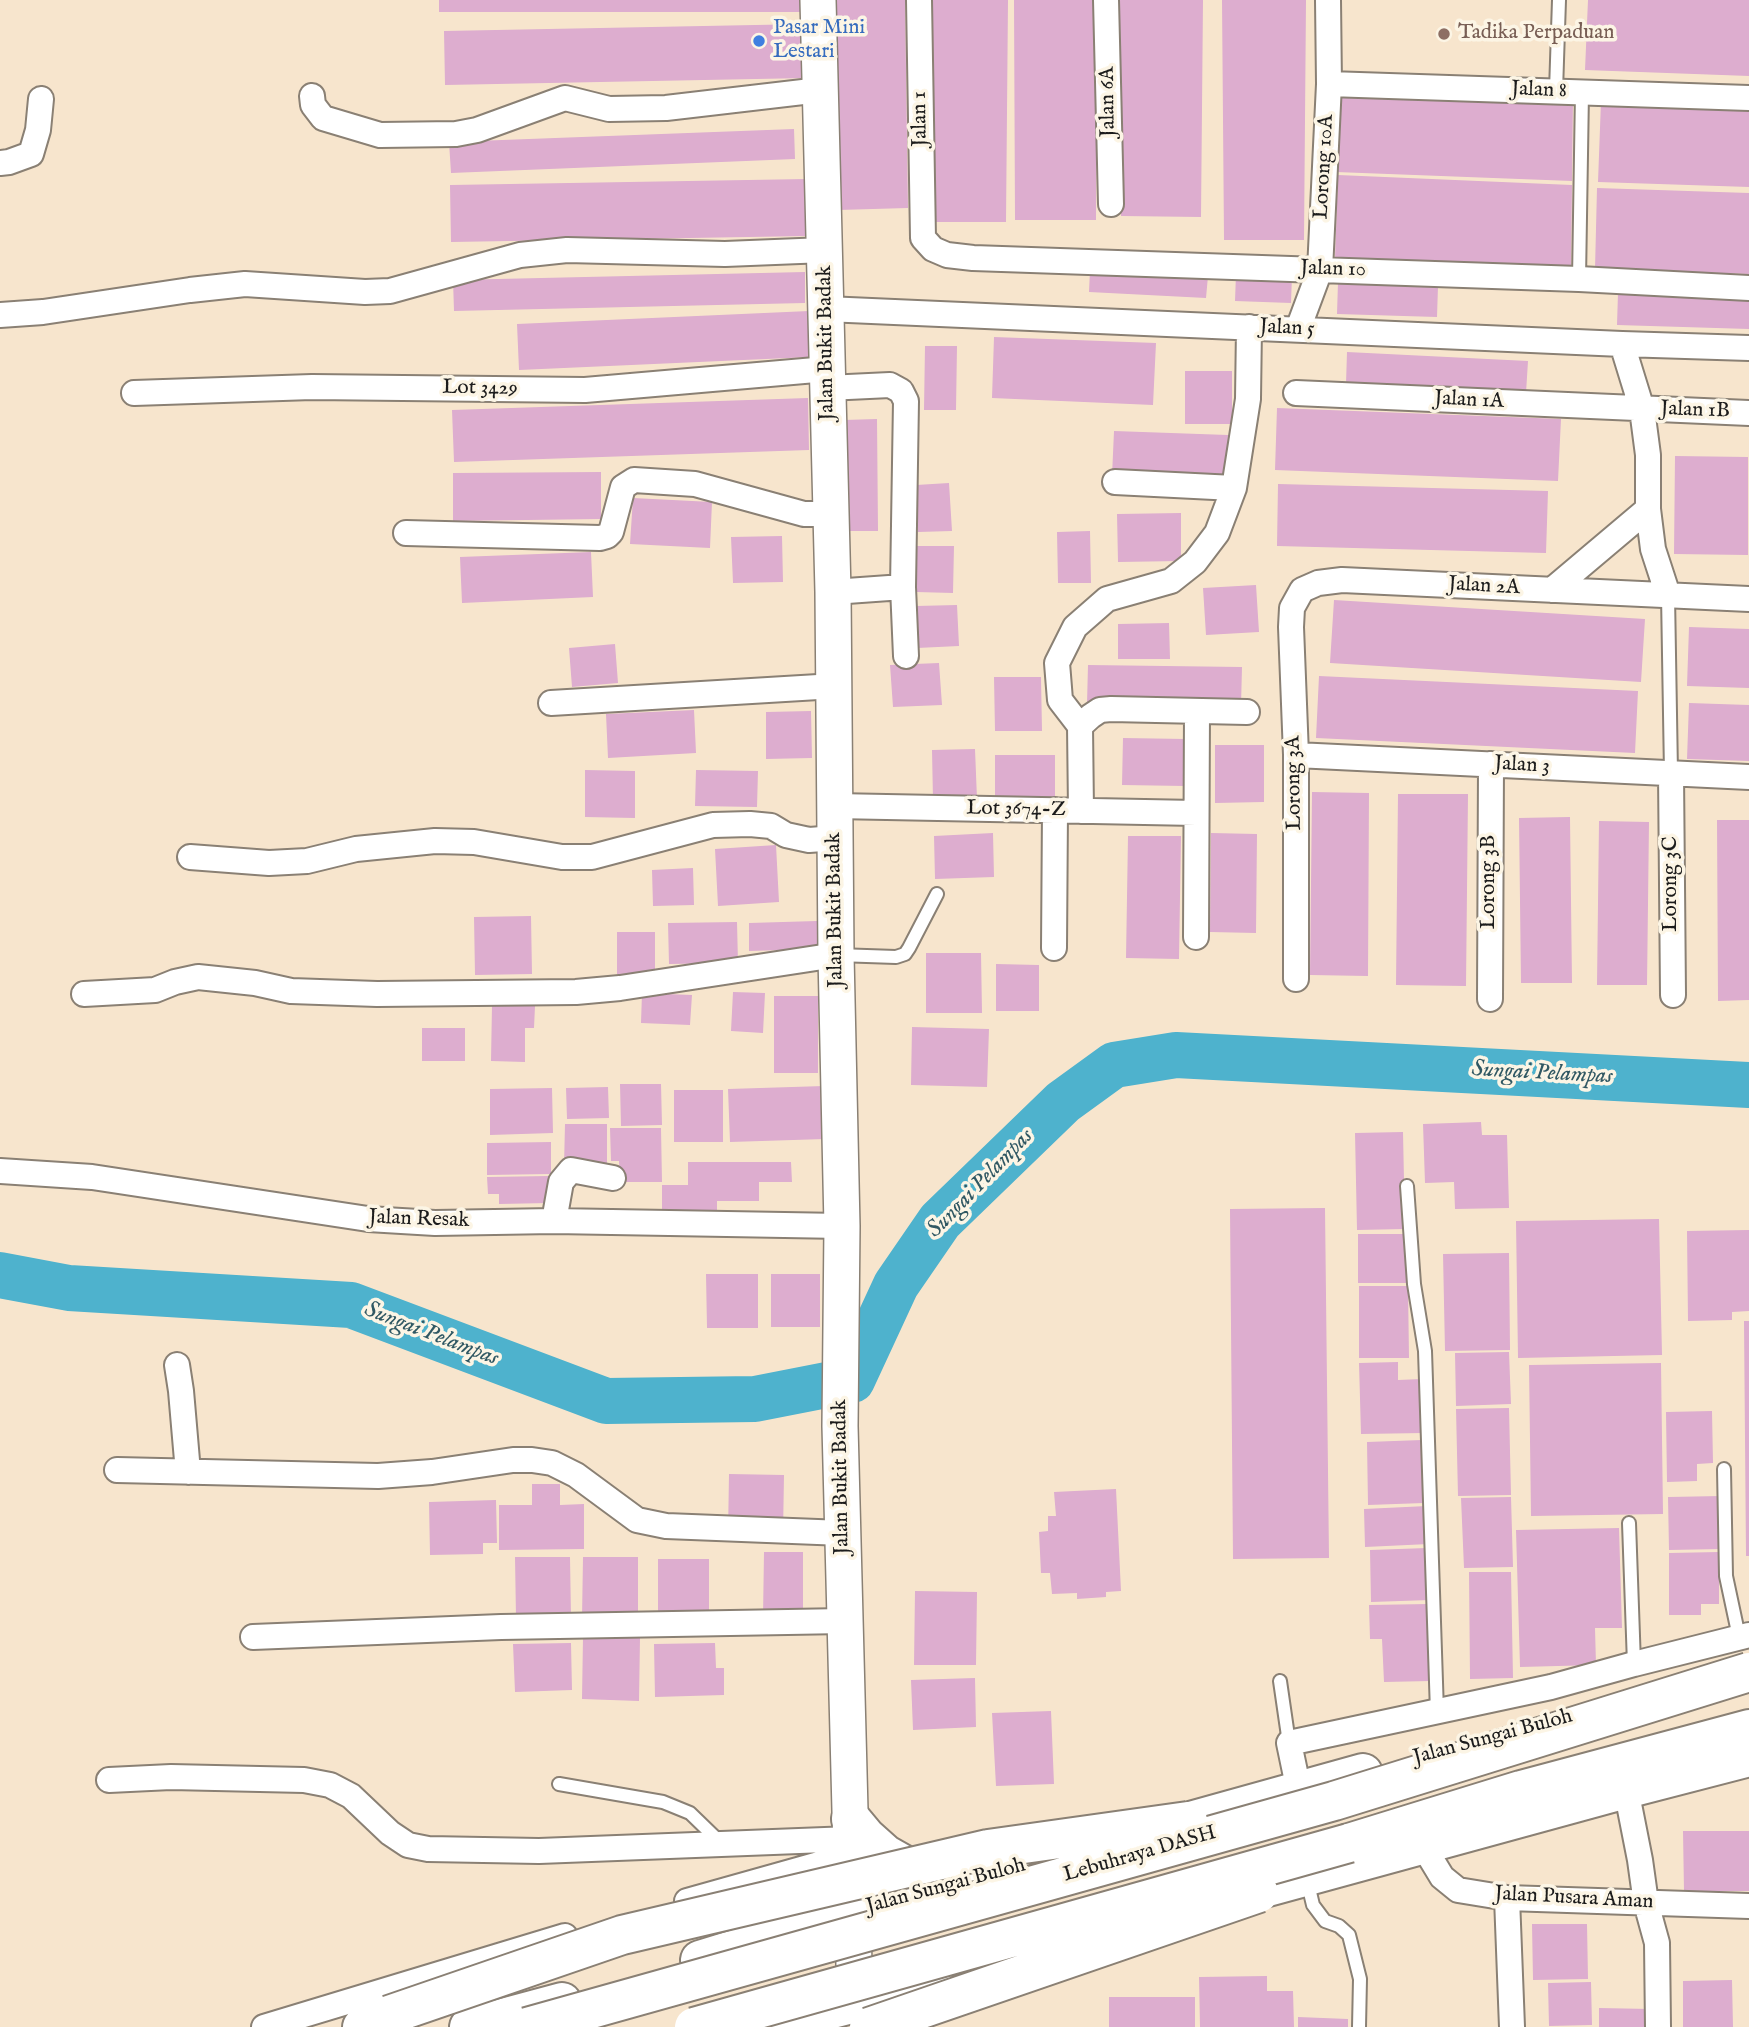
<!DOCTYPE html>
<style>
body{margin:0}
canvas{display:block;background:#f7e5cd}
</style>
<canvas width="1749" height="2027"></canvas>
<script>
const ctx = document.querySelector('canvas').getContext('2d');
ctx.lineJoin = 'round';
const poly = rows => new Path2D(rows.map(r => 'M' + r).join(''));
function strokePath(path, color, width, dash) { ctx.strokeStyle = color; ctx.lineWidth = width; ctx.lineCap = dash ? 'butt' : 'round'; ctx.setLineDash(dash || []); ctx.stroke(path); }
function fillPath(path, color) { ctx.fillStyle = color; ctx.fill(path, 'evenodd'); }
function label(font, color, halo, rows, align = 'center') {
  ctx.font = font + ' "IM FELL English",serif'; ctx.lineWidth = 7; ctx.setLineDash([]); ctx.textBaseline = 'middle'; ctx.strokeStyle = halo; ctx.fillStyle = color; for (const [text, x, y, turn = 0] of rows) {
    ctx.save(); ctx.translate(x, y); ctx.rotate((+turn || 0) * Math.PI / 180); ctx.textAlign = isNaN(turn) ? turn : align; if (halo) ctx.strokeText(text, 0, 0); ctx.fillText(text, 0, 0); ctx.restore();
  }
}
const river = poly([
 [0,1275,69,1288,351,1305,606,1401,755,1399,852,1380,896,1285,940,1221,1063,1102,1114,1065,1176,1055,1749,1085]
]);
const building = poly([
 [439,0,801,0,801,12,439,12],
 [836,0,905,0,908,208,838,210],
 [925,0,1008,0,1006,222,926,222],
 [1014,0,1097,0,1096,220,1015,220],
 [1119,0,1203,0,1201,217,1121,216],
 [1222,0,1306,0,1304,240,1224,240],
 [1588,0,1749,0,1749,76,1585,70],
 [807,24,808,78,445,85,444,31],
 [1339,89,1573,99,1572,181,1336,172],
 [1601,101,1749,106,1749,187,1598,182],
 [794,129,795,159,451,173,449,142],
 [1338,175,1572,185,1571,267,1335,258],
 [807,179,808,236,451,242,450,185],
 [1597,188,1749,193,1749,274,1595,269],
 [1090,270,1208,276,1206,298,1089,292],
 [805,272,805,303,454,311,453,280],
 [1236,274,1292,275,1291,303,1235,301],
 [1338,282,1438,286,1437,317,1337,314],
 [1618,293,1749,297,1749,329,1617,325],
 [809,311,811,357,519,370,517,324],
 [994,337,1156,343,1153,405,992,398],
 [925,346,957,346,956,410,924,410],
 [1347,352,1528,361,1526,393,1346,384],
 [1185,371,1232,371,1232,424,1185,424],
 [808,398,809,450,454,462,452,410],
 [1277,408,1561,419,1558,481,1275,470],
 [877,419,878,531,845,531,844,420],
 [1114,431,1228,435,1226,481,1112,476],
 [1675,456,1748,457,1748,555,1674,554],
 [601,472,601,519,453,521,453,473],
 [949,483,952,531,918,532,916,485],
 [1278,484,1548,491,1546,553,1277,546],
 [633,498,712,502,710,548,630,544],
 [1181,513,1181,561,1118,562,1117,514],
 [1090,531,1091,583,1058,583,1057,532],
 [782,536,783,582,733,583,731,537],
 [917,546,954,546,953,593,916,592],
 [591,552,593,597,462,603,460,557],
 [1256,585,1259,632,1206,635,1203,588],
 [1334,600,1645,619,1641,682,1330,663],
 [957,605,959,646,917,648,916,606],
 [1169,623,1170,659,1118,659,1118,624],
 [1689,627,1749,629,1749,688,1687,686],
 [615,644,618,683,572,687,569,648],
 [939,663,942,705,893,707,890,665],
 [1088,665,1242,667,1241,706,1087,704],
 [1319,676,1638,691,1635,753,1316,738],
 [994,677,1041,677,1042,731,995,731],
 [1689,703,1749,705,1749,761,1687,759],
 [694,710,696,753,608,758,606,714],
 [811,711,812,758,766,759,766,712],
 [1123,738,1186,739,1185,786,1122,785],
 [1215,745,1264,745,1264,802,1215,803],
 [975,749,977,799,933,800,932,750],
 [995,755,1055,755,1055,803,995,803],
 [585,770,635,771,635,818,585,817],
 [696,770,758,771,757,807,695,806],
 [1312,792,1369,793,1368,976,1310,975],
 [1398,794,1468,794,1466,986,1396,985],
 [1570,817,1572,983,1521,983,1519,818],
 [1717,820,1749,820,1749,1000,1718,1001],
 [1599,821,1649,822,1647,985,1597,985],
 [993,833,994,877,935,879,934,836],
 [1211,833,1257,834,1256,933,1210,932],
 [1128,836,1181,836,1179,959,1126,958],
 [776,845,779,902,718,906,715,849],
 [693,868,694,905,653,906,652,870],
 [531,916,532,974,475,975,474,917],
 [817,921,818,949,749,951,749,923],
 [737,922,738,963,669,964,668,923],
 [617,932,655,932,655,973,617,974],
 [926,953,981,953,982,1013,926,1013],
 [996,964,1039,965,1039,1011,996,1011],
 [733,992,765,993,763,1033,731,1031],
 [642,993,692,995,690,1025,641,1023],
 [774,996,818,996,818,1073,774,1073],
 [492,1005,535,1006,534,1028,525,1028,525,1062,491,1061],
 [912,1027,989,1029,987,1087,911,1085],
 [422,1028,465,1028,465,1061,422,1061],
 [620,1084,661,1084,662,1125,621,1126],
 [824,1086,825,1139,730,1142,728,1089],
 [608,1087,609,1118,567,1119,566,1088],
 [552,1088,553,1133,490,1135,490,1089],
 [674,1090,723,1090,723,1142,674,1142],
 [1481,1122,1482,1135,1507,1135,1509,1208,1455,1209,1454,1182,1425,1183,1423,1124],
 [565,1124,607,1124,607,1167,564,1166],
 [610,1128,661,1128,662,1182,620,1182,619,1161,611,1161],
 [1403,1132,1405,1229,1357,1230,1355,1133],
 [551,1142,551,1174,487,1175,487,1143],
 [688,1162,791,1162,792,1182,759,1182,759,1201,717,1201,717,1215,662,1215,662,1185,688,1185],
 [549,1176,550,1203,499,1204,499,1194,488,1194,487,1177],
 [1325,1208,1329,1558,1233,1559,1230,1209],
 [1659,1219,1662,1355,1518,1358,1516,1221],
 [1749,1230,1749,1311,1732,1312,1732,1320,1688,1321,1687,1231],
 [1358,1234,1410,1234,1409,1283,1358,1283],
 [1509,1253,1510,1350,1445,1351,1443,1254],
 [706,1274,758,1274,758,1328,707,1328],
 [771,1274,820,1274,820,1327,771,1327],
 [1359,1286,1408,1286,1409,1358,1359,1358],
 [1744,1321,1749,1321,1749,1556,1746,1556],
 [1509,1352,1511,1404,1456,1406,1455,1353],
 [1398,1362,1398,1380,1422,1379,1424,1433,1361,1434,1359,1363],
 [1661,1363,1663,1514,1531,1516,1529,1365],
 [1509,1408,1511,1495,1458,1496,1456,1409],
 [1712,1411,1713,1463,1697,1464,1697,1481,1667,1482,1666,1412],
 [1422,1440,1424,1503,1368,1505,1367,1442],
 [729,1474,784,1475,783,1534,728,1534],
 [532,1484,560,1484,560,1505,584,1504,584,1549,499,1550,499,1505,532,1505],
 [1116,1489,1121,1591,1106,1592,1106,1597,1077,1599,1077,1593,1052,1594,1050,1573,1041,1573,1039,1532,1048,1531,1048,1516,1056,1516,1054,1492],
 [1721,1496,1722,1549,1669,1550,1668,1497],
 [1511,1497,1513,1567,1464,1568,1461,1498],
 [496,1500,497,1543,483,1543,483,1554,430,1555,429,1502],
 [1427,1506,1429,1544,1365,1547,1364,1509],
 [1619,1528,1622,1628,1595,1628,1596,1665,1520,1667,1516,1530],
 [1427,1548,1430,1600,1371,1602,1370,1550],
 [764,1552,803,1552,803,1617,763,1617],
 [1719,1552,1719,1604,1701,1604,1701,1615,1669,1615,1669,1553],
 [515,1557,570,1557,571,1618,516,1618],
 [583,1557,638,1557,638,1619,582,1619],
 [658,1559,709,1559,709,1615,658,1615],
 [1469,1572,1511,1572,1513,1678,1470,1679],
 [915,1591,977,1592,976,1665,914,1665],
 [1429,1604,1431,1681,1384,1682,1382,1639,1370,1639,1369,1605],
 [583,1637,640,1638,639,1701,582,1699],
 [571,1643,572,1690,515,1692,513,1644],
 [715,1643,716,1668,724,1668,724,1695,655,1697,654,1644],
 [975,1678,976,1727,913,1730,911,1680],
 [1051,1711,1054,1784,996,1786,992,1713],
 [1683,1831,1749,1831,1749,1891,1684,1891],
 [1532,1924,1587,1924,1588,1979,1533,1980],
 [1267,1976,1267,1991,1293,1991,1294,2027,1200,2027,1199,1977],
 [1732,1980,1733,2027,1683,2027,1683,1981],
 [1591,1982,1592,2025,1549,2026,1548,1983],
 [1109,1997,1195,1997,1195,2027,1109,2027],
 [1599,2008,1650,2009,1650,2027,1599,2027],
 [1298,2017,1348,2019,1348,2027,1298,2027]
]);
const service = poly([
 [1556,91,1559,0],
 [1579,279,1582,92],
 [1668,595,1671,773],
 [837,955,896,957,905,954,909,948,937,894],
 [1407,1186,1414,1284,1425,1351,1437,1712],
 [1724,1469,1726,1576,1739,1637],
 [1629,1523,1634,1664],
 [1280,1681,1289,1743],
 [559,1784,663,1802,690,1813,722,1844],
 [1307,1880,1313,1905,1325,1921,1339,1926,1349,1935,1360,1979,1359,2027]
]);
const minor = poly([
 [919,0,923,238,933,249,947,255,973,258,1579,279,1749,288],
 [1106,0,1111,204],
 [1329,84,1749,98],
 [312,96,313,105,323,118,380,135,456,134,477,130,565,98,609,109,666,108,820,90],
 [0,163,9,162,31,154,38,130,41,99],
 [826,309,1622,344,1749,348],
 [0,315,43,312,190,290,245,284,365,292,390,291,520,255,567,250,725,254,825,250],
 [1298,329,1320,270,1329,84,1328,0],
 [1622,344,1642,409,1648,455,1648,509,1653,549,1668,595],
 [827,388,890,385,901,391,906,401,903,587,906,656],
 [134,393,312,387,585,390,827,369],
 [1296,393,1749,413],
 [1115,482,1234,488],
 [406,533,600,538,607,536,611,532,623,487,634,480,695,484,804,514,830,514],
 [1552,590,1648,509],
 [833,592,903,587],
 [551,703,835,686],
 [1080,726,1091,716,1100,710,1111,709,1247,712],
 [1296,755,1749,777],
 [1671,773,1673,995],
 [835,806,1196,813],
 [1081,811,1080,726,1060,700,1057,663,1075,627,1107,599,1171,581,1195,562,1217,533,1234,488,1248,399,1249,327],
 [190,857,269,863,307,861,356,849,435,841,474,842,562,857,592,857,713,825,750,824,771,826,786,835,809,840,836,838],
 [1196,937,1197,711],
 [1054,948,1055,810],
 [1296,979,1296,755,1291,627,1292,608,1302,590,1318,583,1342,580,1749,599],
 [84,994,155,990,175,982,198,977,255,983,291,991,377,994,576,992,620,988,836,955],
 [1490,999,1491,764],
 [0,1171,92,1177,368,1219,435,1223,554,1221,842,1226],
 [554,1221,561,1182,571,1170,613,1178],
 [177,1365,181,1391,188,1472],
 [117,1470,378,1476,432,1472,513,1460,532,1460,552,1463,576,1475,637,1520,666,1526,843,1533],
 [253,1637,501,1627,845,1621],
 [109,1780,171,1777,304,1780,330,1785,351,1796,390,1833,408,1845,428,1849,539,1851,851,1839],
 [1626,1789,1640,1860,1646,1903,1657,1943,1658,2027],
 [1299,1791,1289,1743,1551,1687,1634,1664,1749,1635],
 [1422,1844,1442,1877,1458,1890,1507,1898,1749,1906],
 [1507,1898,1512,2027],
 [687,1901,851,1855],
 [264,2027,565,1936]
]);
const secondary = poly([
 [818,0,833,592,836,955,842,1226,840,1426,855,2003]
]);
const trunk = poly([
 [851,1819,866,1837,885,1854,908,1867,930,1877],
 [1158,1830,1363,1773],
 [1224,1899,1626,1789,1749,1757],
 [700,1960,853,1913,1096,1846],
 [469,2027,562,2002],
 [762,2027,937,1982,1005,1963]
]);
const motorway = poly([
 [1349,1843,1521,1790,1749,1729],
 [362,2027,389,2015]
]);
const motorwayBridge = poly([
 [389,2015,622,1935,988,1849,1188,1821],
 [527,2027,1334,1801,1749,1672],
 [694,2027,1349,1843],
 [869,2027,1259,1893]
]);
const markers = [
 [1444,34,7,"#8d6e63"],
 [759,41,7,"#3f7fe0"]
];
const shopNames = [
 ["Pasar Mini",773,29],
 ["Lestari",773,53]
];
const educationNames = [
 ["Tadika Perpaduan",1458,34]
];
const streetNames = [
 ["Jalan 8",1539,91,2],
 ["Jalan 6A",1109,102,-91],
 ["Jalan 1",921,119,-91],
 ["Lorong 10A",1325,167,-87],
 ["Jalan 10",1333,270,2],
 ["Jalan 5",1287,329,3],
 ["Jalan Bukit Badak",827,343,-91],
 ["Lot 3429",480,389,1],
 ["Jalan 1A",1469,401,3],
 ["Jalan 1B",1695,411,2],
 ["Jalan 2A",1484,587,3],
 ["Jalan 3",1522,766,3],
 ["Lorong 3A",1295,783,-91],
 ["Lot 3674-Z",1016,810,1],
 ["Lorong 3B",1490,882,-90],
 ["Lorong 3C",1672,884,-90],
 ["Jalan Bukit Badak",836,910,-91],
 ["Jalan Resak",419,1220,2],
 ["Jalan Bukit Badak",842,1477,-91],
 ["Jalan Sungai Buloh",1493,1738,-15],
 ["Lebuhraya DASH",1140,1855,-16],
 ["Jalan Sungai Buloh",946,1887,-15],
 ["Jalan Pusara Aman",1574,1899,3]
];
const waterNames = [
 ["Sungai Pelampas",1542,1074,3],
 ["Sungai Pelampas",981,1184,-46],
 ["Sungai Pelampas",431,1335,21]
];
strokePath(river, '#4eb2cd', 46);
fillPath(building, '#ddadcf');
strokePath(service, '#8a8074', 16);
strokePath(minor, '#8a8074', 28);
strokePath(secondary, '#8a8074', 38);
strokePath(trunk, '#8a8074', 42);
strokePath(motorway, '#8a8074', 42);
strokePath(service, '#fff', 12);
strokePath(minor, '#fff', 24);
strokePath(secondary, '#fff', 35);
strokePath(trunk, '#fff', 38);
strokePath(motorway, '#fff', 38);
strokePath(motorwayBridge, '#8a8074', 42, []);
strokePath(motorwayBridge, '#fff', 38);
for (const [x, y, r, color] of markers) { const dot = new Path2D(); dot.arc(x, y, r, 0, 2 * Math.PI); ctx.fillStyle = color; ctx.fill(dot); strokePath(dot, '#fcf5e5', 2.5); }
label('21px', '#366cbe', '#fcf5e5', shopNames, 'left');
label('21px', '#785e54', '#fcf5e5', educationNames, 'left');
label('21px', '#1c1c1c', '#fcf5e5', streetNames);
label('italic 23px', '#305863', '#fcf5e5', waterNames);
</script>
